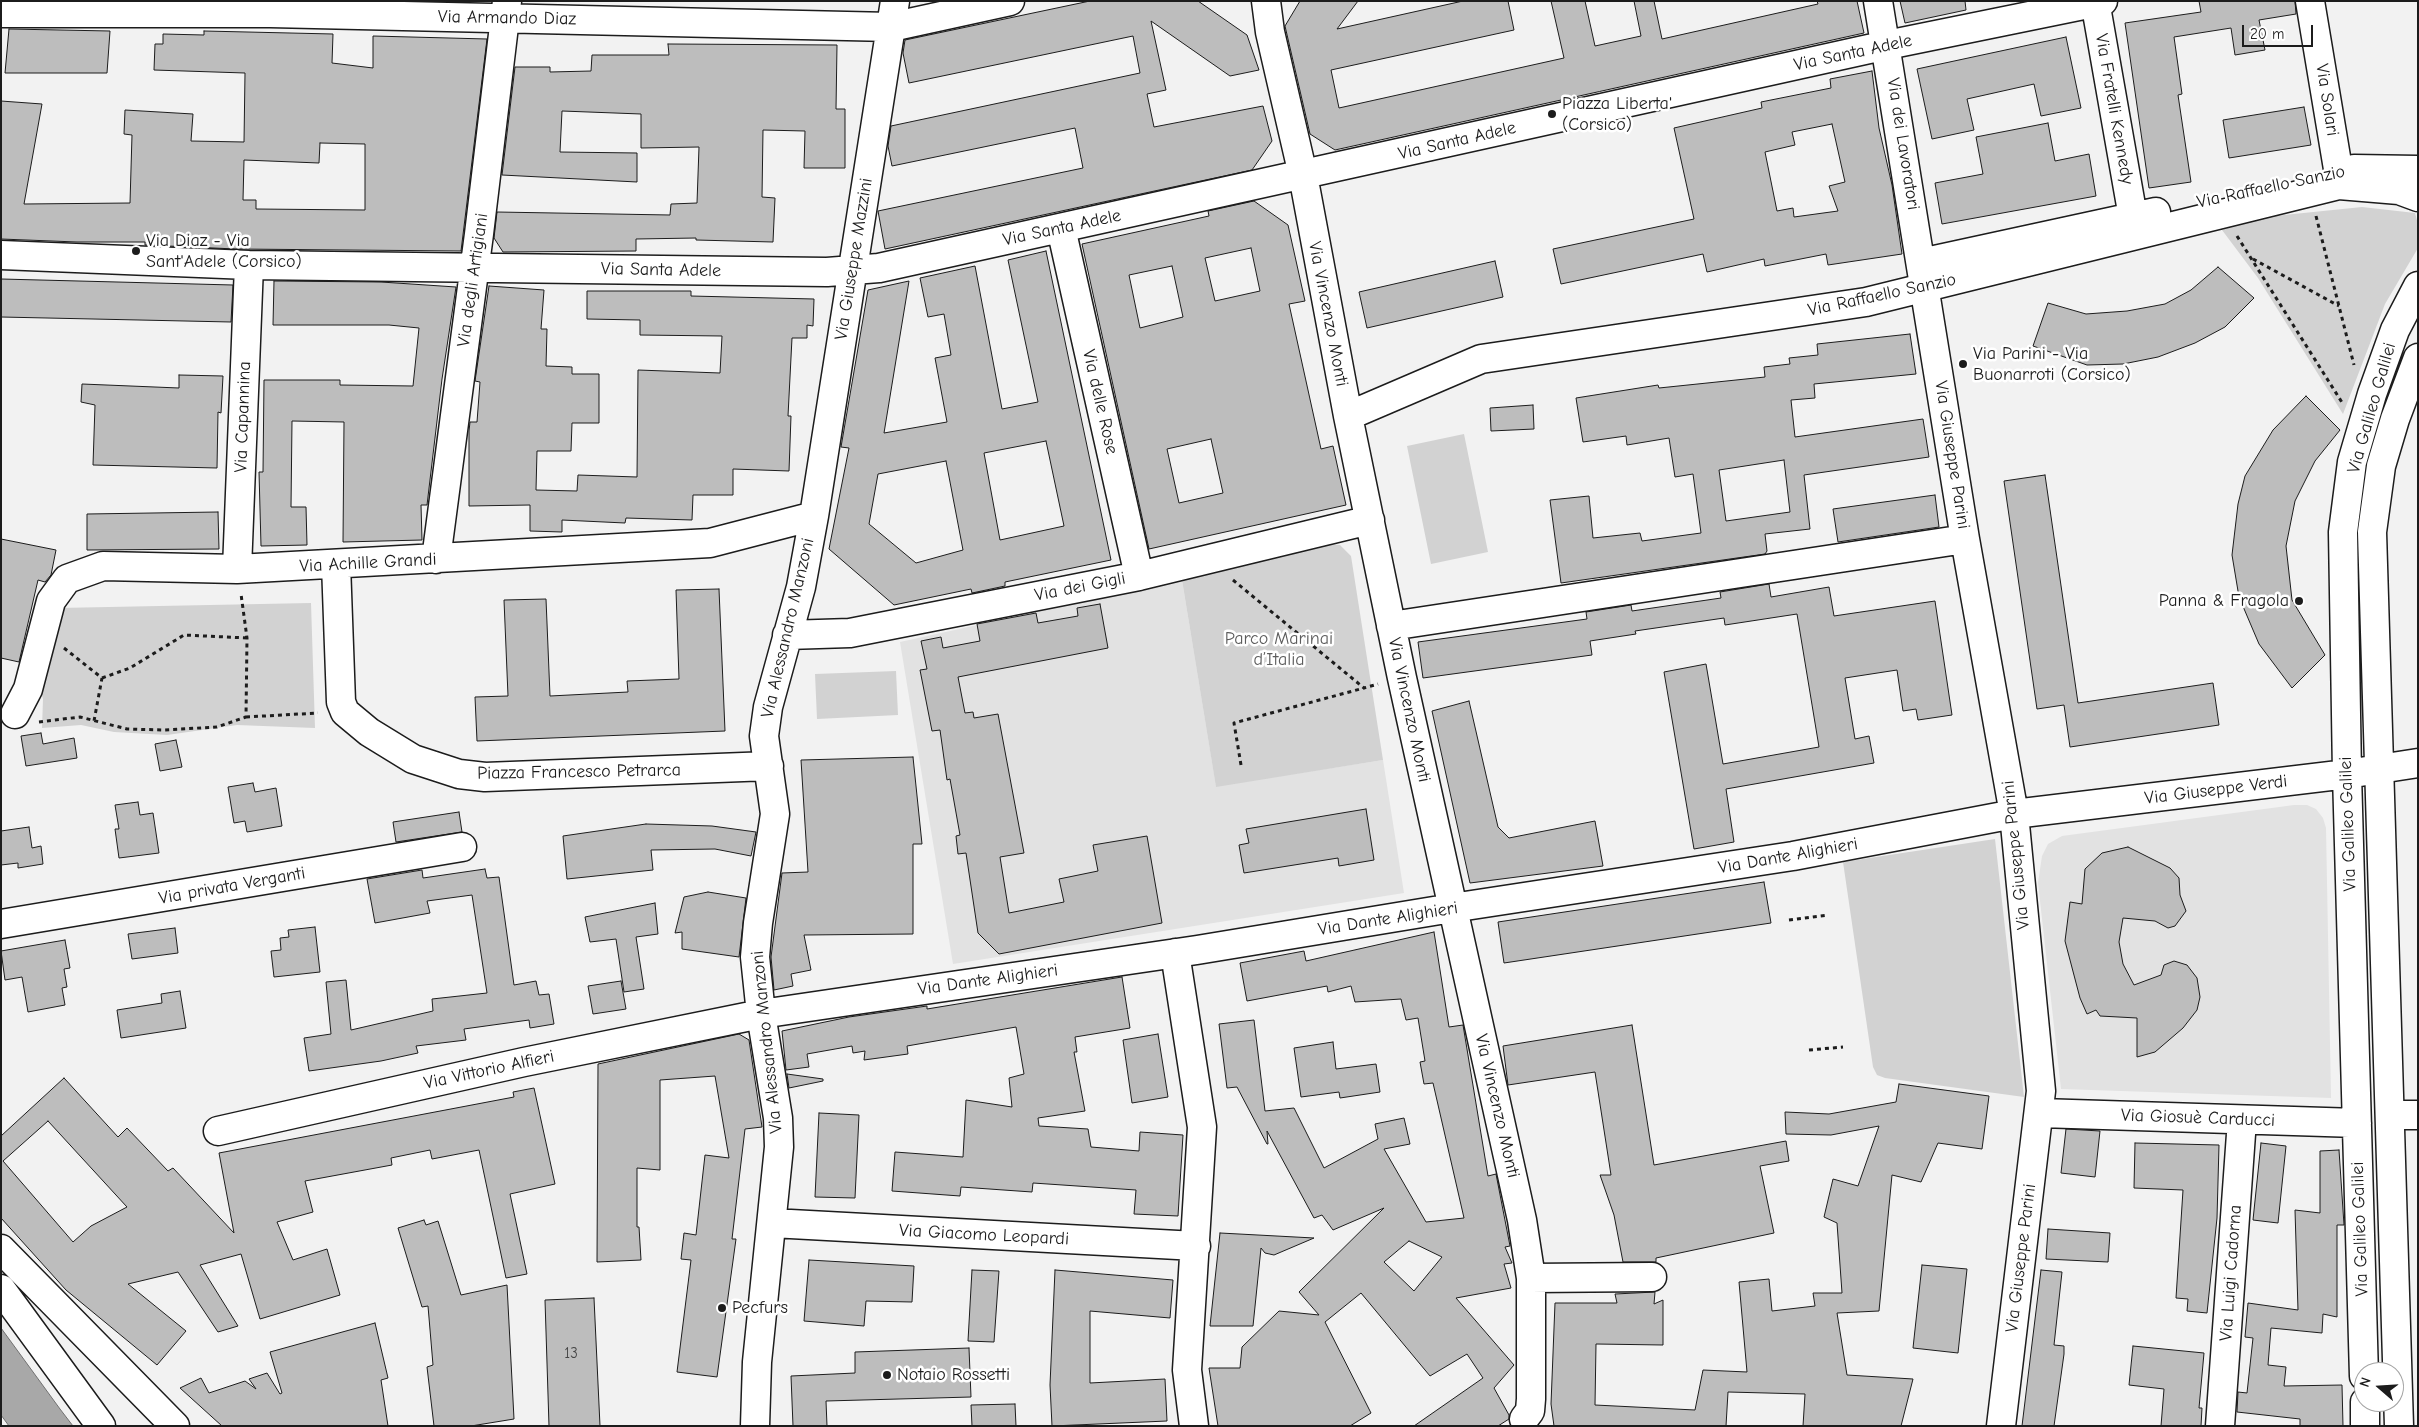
<!DOCTYPE html>
<meta charset="utf-8">
<style>
body{margin:0}
#map{position:relative;width:2419px;height:1427px;overflow:hidden;background:#f2f2f2;font-family:"Comic Neue",sans-serif}
canvas{display:block}
.frame{position:absolute;inset:0;border:2px solid #1c1c1c;pointer-events:none}
.north{position:absolute;left:2354px;top:1362px;width:50px;height:50px;box-sizing:border-box;background:#fff;border:1px solid #a4a4a4;border-radius:50%;rotate:289deg;font-size:14px;font-weight:700;line-height:20px;text-align:center;color:#1c1c1c}
.north::after{content:'';display:block;margin:auto;width:18px;height:22px;background:#1c1c1c;clip-path:polygon(50% 0,100% 100%,50% 72%,0 100%)}
.scale{position:absolute;left:2242px;top:25px;width:71px;height:22px;box-sizing:border-box;border:2px solid #1c1c1c;border-top:0;padding-left:6px;font-size:15px;line-height:18px;white-space:nowrap;color:#1c1c1c;-webkit-text-stroke:4px #fff;paint-order:stroke}
</style>
<div id="map">
<canvas width="2419" height="1427"></canvas>
<div class="frame"></div>
<div class="north">N</div>
<div class="scale">20 m</div>
</div>
<script>
const ctx = document.querySelector('canvas').getContext('2d');
ctx.lineJoin = 'round';
function fillPath(path, color) { ctx.fillStyle = color; ctx.fill(path, 'evenodd'); }
const poly = rows => new Path2D(rows.map(r => 'M' + r).join(''));
function strokePath(path, color, width, dash) { ctx.strokeStyle = color; ctx.lineWidth = width; ctx.lineCap = dash ? 'butt' : 'round'; ctx.setLineDash(dash || []); ctx.stroke(path); }
function label(font, color, halo, rows, align = 'center') {
  ctx.font = font + ' "Comic Neue",sans-serif'; ctx.lineWidth = 5; ctx.setLineDash([]); ctx.textBaseline = 'middle'; ctx.strokeStyle = halo; ctx.fillStyle = color; for (const [text, x, y, turn = 0] of rows) {
    ctx.save(); ctx.translate(x, y); ctx.rotate((+turn || 0) * Math.PI / 180); ctx.textAlign = isNaN(turn) ? turn : align; if (halo) ctx.strokeText(text, 0, 0); ctx.fillText(text, 0, 0); ctx.restore();
  }
}
const built = poly([
 [1182,580,1216,786,1383,760,1404,893,953,964,900,642],
 [2294,805,2307,805,2316,809,2323,818,2326,828,2331,1098,2061,1089,2038,883,2042,856,2048,844,2062,836]
]);
const green = poly([
 [2362,207,2415,213,2418,224,2418,248,2385,304,2343,414,2258,278,2222,230,2255,218],
 [1464,434,1488,552,1431,564,1407,446],
 [1328,544,1340,545,1351,556,1383,760,1216,787,1182,580],
 [311,603,315,728,237,725,167,735,114,732,81,725,42,728,43,699,40,688,58,608],
 [896,671,898,715,817,719,815,674],
 [1995,839,2024,1097,1885,1078,1877,1075,1873,1067,1843,862]
]);
const water = poly([
 [1,1328,60,1409,73,1426,9,1426,1,1415,1,1328]
]);
const building = poly([
 [1090,1,1198,1,1247,35,1259,70,1230,76,1151,21,1166,90,1147,94,1154,127,1263,106,1272,141,1252,170,885,249,878,211,1083,168,1075,128,892,166,888,146,891,126,1140,73,1133,36,909,83,903,53,905,40,1090,1],
 [1300,1,1358,1,1337,29,1463,1,1508,1,1514,30,1331,70,1339,108,1564,58,1551,1,1585,1,1595,46,1641,36,1634,1,1654,1,1662,39,1818,4,1817,1,1857,1,1864,33,1335,150,1310,134,1285,26,1300,1],
 [1900,1,1965,1,1966,10,1905,23,1900,1],
 [2199,1,2295,1,2296,14,2259,20,2265,50,2235,55,2231,28,2174,37,2182,94,2178,95,2191,182,2149,188,2125,23,2201,12,2199,1],
 [9,29,110,31,107,73,5,73,9,29],
 [204,31,333,34,332,63,373,68,373,36,487,39,461,251,236,249,145,245,145,242,77,242,1,239,1,101,42,104,24,204,130,203,132,135,124,134,125,110,193,114,191,141,244,142,245,73,154,70,155,44,163,44,163,34,204,35,204,31],
 [320,143,365,144,365,210,256,209,256,200,243,200,244,160,319,163,320,143],
 [2066,37,2081,108,2041,116,2034,84,1967,99,1974,130,1932,139,1917,69,2066,37],
 [668,44,837,45,836,109,845,109,845,168,804,168,805,131,763,130,762,197,775,198,773,242,696,240,696,238,636,239,636,251,503,252,494,238,497,212,670,215,671,204,697,203,699,147,641,148,641,114,562,111,560,152,637,153,637,182,502,175,515,67,550,67,550,72,591,71,592,55,669,55,668,44],
 [1872,71,1879,128,1892,185,1902,254,1828,265,1826,254,1765,266,1764,259,1707,272,1703,254,1561,284,1553,249,1694,219,1674,128,1762,108,1761,102,1831,88,1830,79,1872,71],
 [1832,124,1845,182,1829,186,1838,211,1794,217,1793,208,1777,211,1765,152,1795,145,1792,132,1832,124],
 [2304,107,2311,145,2229,158,2223,120,2304,107],
 [2048,123,2055,161,2089,154,2096,196,1942,224,1935,183,1983,174,1976,137,2048,123],
 [1254,201,1288,225,1305,301,1289,304,1321,449,1333,446,1346,505,1149,549,1082,244,1209,216,1208,211,1254,201],
 [1251,248,1260,291,1215,301,1205,258,1251,248],
 [1172,266,1183,317,1140,328,1129,275,1172,266],
 [1211,439,1223,493,1179,503,1167,449,1211,439],
 [1046,251,1111,560,1005,582,1005,586,972,593,971,589,894,605,829,549,849,448,841,447,868,290,909,281,884,433,947,422,935,358,951,355,944,314,928,317,920,278,975,266,1002,409,1038,402,1008,260,1046,251],
 [1046,441,1064,526,1000,540,984,453,1046,441],
 [946,461,963,550,916,563,869,524,878,474,946,461],
 [1495,261,1503,297,1367,328,1359,292,1495,261],
 [2218,267,2254,298,2225,327,2195,343,2158,357,2123,364,2087,365,2033,346,2048,303,2086,314,2127,311,2165,304,2191,290,2218,267],
 [1,279,233,285,231,322,1,317,1,279],
 [274,281,381,282,456,287,442,379,427,505,421,505,422,540,343,542,344,422,292,421,291,507,306,507,307,545,261,546,259,472,263,472,264,380,340,380,340,385,413,386,419,328,389,325,273,325,274,281],
 [489,286,544,290,541,329,547,329,546,366,572,367,572,374,599,374,599,423,572,423,571,451,537,451,536,490,577,491,578,475,637,477,638,370,720,373,722,336,640,335,640,320,587,319,587,291,691,291,691,296,814,299,813,326,807,325,807,338,792,338,788,416,791,416,789,471,733,469,733,495,693,495,692,520,626,518,625,523,562,520,562,532,530,531,530,505,469,506,469,431,470,422,477,422,480,382,475,381,489,286],
 [1910,334,1916,374,1814,384,1815,398,1791,400,1795,437,1923,419,1929,457,1804,475,1810,529,1765,534,1767,551,1765,554,1561,583,1550,500,1589,496,1593,538,1640,533,1642,541,1701,533,1693,474,1675,477,1669,438,1627,445,1626,436,1583,442,1576,398,1658,385,1659,388,1765,377,1764,367,1790,364,1789,358,1818,355,1817,344,1910,334],
 [1784,460,1790,512,1726,521,1719,470,1784,460],
 [179,375,223,376,221,413,218,412,217,468,93,465,95,405,81,402,82,384,179,388,179,375],
 [2306,396,2340,430,2315,461,2295,501,2286,546,2292,600,2325,655,2292,688,2259,644,2239,597,2232,555,2238,504,2245,476,2273,430,2306,396],
 [1533,405,1534,429,1491,431,1490,408,1533,405],
 [2045,475,2078,703,2213,683,2219,725,2070,747,2064,705,2037,709,2004,481,2045,475],
 [1935,495,1939,527,1838,542,1833,509,1935,495],
 [218,512,219,549,87,550,87,514,218,512],
 [1,539,56,550,51,575,45,582,38,580,19,662,1,658,1,539],
 [1769,584,1771,597,1829,587,1834,616,1935,601,1952,715,1918,720,1916,709,1903,711,1897,670,1845,678,1855,739,1869,736,1874,763,1726,789,1734,842,1694,849,1664,672,1706,664,1723,764,1819,747,1797,614,1725,625,1724,618,1635,631,1636,634,1590,641,1592,655,1423,678,1418,642,1587,619,1586,612,1631,605,1632,611,1721,598,1720,592,1769,584],
 [719,589,725,731,477,741,475,697,508,696,504,600,546,599,550,696,628,692,627,681,679,679,676,590,719,589],
 [1100,604,1108,648,958,677,965,713,973,712,974,718,998,714,1024,853,1000,857,1009,913,1064,902,1059,879,1098,871,1093,845,1147,836,1162,923,999,954,978,933,966,853,958,854,956,836,960,835,950,779,947,780,940,730,932,731,920,670,927,669,921,641,941,637,943,648,980,641,977,624,1036,613,1038,623,1078,616,1077,608,1100,604],
 [1469,701,1498,827,1509,838,1595,821,1603,866,1470,883,1432,711,1469,701],
 [41,733,43,744,74,738,77,758,26,766,21,736,41,733],
 [176,740,182,767,160,771,155,744,176,740],
 [913,757,922,844,913,844,913,934,804,935,811,970,791,974,793,986,774,990,771,957,782,873,808,872,801,760,913,757],
 [253,783,255,792,276,788,282,826,247,832,245,821,234,823,228,787,253,783],
 [138,802,140,815,153,813,159,853,119,858,115,829,119,829,115,805,138,802],
 [1366,809,1374,860,1339,866,1338,858,1244,873,1239,845,1249,843,1246,829,1366,809],
 [459,812,462,832,396,842,393,822,459,812],
 [646,824,712,826,756,832,751,856,715,849,651,850,653,870,567,879,563,836,646,824],
 [29,827,32,848,41,846,43,864,18,868,18,863,1,865,1,831,29,827],
 [2128,847,2170,868,2179,878,2180,895,2186,911,2175,926,2168,928,2155,921,2123,918,2119,942,2123,964,2134,985,2161,975,2164,965,2174,961,2187,965,2197,978,2200,997,2197,1010,2183,1028,2155,1052,2137,1057,2137,1018,2100,1016,2096,1010,2087,1014,2080,998,2065,941,2070,902,2082,904,2085,869,2102,853,2128,847],
 [485,869,487,878,499,877,514,985,536,981,539,995,549,994,554,1024,530,1028,529,1020,464,1029,466,1040,416,1046,418,1053,381,1061,309,1071,304,1038,331,1034,326,982,346,980,351,1030,433,1011,432,999,487,993,472,895,427,901,430,913,375,923,367,879,422,870,423,878,485,869],
 [1764,882,1771,923,1504,963,1498,922,1764,882],
 [708,892,746,898,739,957,682,949,682,932,675,933,684,897,708,892],
 [655,903,658,934,636,937,644,989,624,992,616,939,590,942,585,917,655,903],
 [315,927,320,972,274,977,271,951,281,950,280,938,289,937,288,930,315,927],
 [175,928,178,953,132,959,128,934,175,928],
 [1434,932,1449,1027,1463,1025,1488,1176,1496,1174,1510,1246,1505,1247,1512,1263,1504,1264,1511,1288,1456,1298,1514,1365,1494,1388,1509,1415,1509,1419,1498,1426,1414,1426,1483,1378,1467,1354,1430,1376,1361,1293,1325,1322,1371,1413,1350,1426,1218,1426,1209,1368,1240,1368,1242,1347,1279,1311,1319,1315,1299,1292,1384,1208,1333,1230,1322,1215,1314,1218,1267,1131,1268,1144,1267,1144,1237,1087,1227,1088,1219,1024,1254,1020,1265,1111,1294,1108,1324,1168,1378,1139,1375,1124,1404,1118,1410,1144,1384,1149,1426,1222,1464,1218,1433,1083,1424,1084,1420,1062,1425,1061,1418,1018,1406,1020,1401,999,1355,1002,1351,986,1328,992,1327,986,1247,1001,1240,963,1304,951,1306,961,1434,932],
 [1409,1241,1442,1257,1414,1291,1384,1262,1409,1241],
 [65,940,70,968,64,969,67,987,62,988,65,1005,28,1012,22,977,5,980,1,951,65,940],
 [1122,977,1130,1028,1075,1037,1077,1052,1074,1052,1085,1111,1038,1118,1039,1126,1088,1129,1091,1147,1139,1151,1140,1132,1183,1135,1178,1216,1134,1214,1136,1190,1033,1183,1032,1192,961,1187,960,1196,892,1191,895,1152,963,1157,966,1100,1012,1107,1009,1078,1024,1074,1016,1027,907,1046,908,1054,864,1060,865,1051,853,1053,852,1046,807,1054,809,1067,786,1070,782,1031,849,1017,927,1006,927,1009,1122,977],
 [621,981,626,1009,593,1014,588,986,621,981],
 [180,991,186,1028,121,1038,117,1010,162,1003,161,994,180,991],
 [1632,1025,1654,1165,1786,1141,1789,1161,1760,1166,1774,1233,1656,1258,1656,1262,1623,1262,1614,1215,1600,1175,1611,1175,1595,1072,1508,1085,1503,1046,1632,1025],
 [739,1034,749,1040,762,1127,745,1129,732,1239,736,1239,717,1377,677,1372,691,1260,681,1259,684,1233,696,1235,705,1155,729,1158,715,1076,660,1080,660,1170,637,1168,637,1227,639,1227,641,1260,597,1262,598,1064,739,1034],
 [1158,1034,1168,1097,1132,1103,1123,1040,1158,1034],
 [1333,1042,1336,1069,1376,1064,1380,1092,1340,1098,1339,1092,1301,1097,1294,1048,1333,1042],
 [787,1074,823,1079,823,1081,789,1088,787,1074],
 [64,1078,118,1137,127,1128,168,1171,173,1168,234,1233,219,1153,514,1097,513,1092,534,1088,555,1184,510,1194,527,1274,506,1278,479,1150,432,1159,430,1150,391,1158,392,1165,305,1181,313,1212,277,1222,293,1260,327,1249,340,1295,260,1319,241,1254,200,1265,238,1326,218,1332,178,1272,128,1284,186,1331,157,1365,66,1290,1,1218,1,1136,64,1078],
 [48,1121,127,1207,91,1226,73,1242,3,1161,48,1121],
 [1899,1084,1989,1096,1982,1149,1938,1143,1921,1182,1892,1175,1879,1311,1837,1313,1847,1375,1913,1379,1901,1426,1803,1426,1805,1394,1728,1392,1726,1426,1554,1426,1551,1404,1555,1303,1617,1303,1615,1294,1655,1292,1654,1304,1663,1300,1663,1345,1596,1344,1595,1405,1695,1410,1703,1370,1747,1372,1739,1282,1769,1279,1772,1311,1815,1306,1813,1293,1842,1293,1837,1223,1824,1217,1833,1179,1858,1186,1879,1126,1831,1135,1786,1134,1785,1112,1829,1114,1896,1102,1899,1084],
 [819,1113,859,1115,855,1198,815,1197,819,1113],
 [2066,1129,2100,1131,2095,1177,2061,1173,2066,1129],
 [2135,1143,2219,1145,2217,1218,2207,1313,2187,1311,2188,1299,2176,1298,2183,1190,2134,1188,2135,1143],
 [2261,1143,2286,1146,2278,1223,2253,1220,2261,1143],
 [2339,1150,2344,1225,2337,1225,2337,1317,2323,1314,2322,1333,2271,1328,2268,1365,2286,1367,2284,1386,2342,1385,2343,1426,2300,1426,2300,1419,2237,1412,2238,1392,2247,1393,2253,1338,2245,1337,2248,1303,2298,1310,2295,1210,2320,1213,2320,1151,2339,1150],
 [424,1220,426,1225,438,1221,461,1295,507,1285,514,1419,471,1426,434,1426,427,1367,433,1365,428,1306,422,1307,398,1228,424,1220],
 [2048,1229,2110,1233,2108,1262,2046,1259,2048,1229],
 [1220,1233,1314,1238,1274,1255,1265,1253,1261,1248,1253,1326,1210,1326,1220,1233],
 [809,1260,914,1266,912,1302,866,1301,864,1326,804,1321,809,1260],
 [1922,1265,1967,1269,1958,1353,1913,1348,1922,1265],
 [972,1270,999,1271,994,1342,968,1341,972,1270],
 [1055,1270,1173,1280,1170,1318,1090,1311,1090,1383,1165,1379,1167,1421,1052,1426,1050,1385,1055,1270],
 [2041,1270,2062,1272,2054,1345,2064,1346,2064,1354,2054,1426,2022,1426,2041,1270],
 [594,1298,600,1426,549,1426,545,1300,594,1298],
 [375,1323,388,1378,381,1380,388,1426,222,1426,180,1388,201,1378,209,1393,245,1381,256,1389,249,1379,267,1373,280,1394,282,1393,270,1352,375,1323],
 [2133,1346,2204,1353,2199,1408,2202,1408,2201,1426,2161,1426,2164,1389,2129,1385,2133,1346],
 [969,1348,971,1397,826,1401,827,1426,793,1426,791,1376,855,1373,855,1352,969,1348],
 [1015,1404,1016,1426,972,1426,971,1405,1015,1404]
]);
const path = poly([
 [2316,216,2354,365],
 [2237,236,2343,404],
 [2253,259,2339,306],
 [1233,580,1364,688,1378,684],
 [64,648,102,678,94,721],
 [102,678,130,668,184,635,247,638],
 [246,717,318,713],
 [39,722,80,717,127,729,164,730,217,727,246,717,247,638,241,594],
 [1241,765,1234,723,1364,688],
 [1789,920,1828,915],
 [1809,1050,1843,1047]
]);
const minor = poly([
 [1266,1,1270,32,1303,175,1348,416,1402,678,1522,1220,1531,1278,1531,1399,1530,1411,1524,1419],
 [1878,1,1965,539,2014,814,2041,1091,2001,1426],
 [2095,1,2133,217],
 [2310,1,2338,169],
 [1,13,270,13,891,27,1010,1],
 [2354,169,2418,170],
 [1061,228,1139,576],
 [1,255,249,265,827,272,879,268,1887,45,2103,1],
 [1921,263,2156,212],
 [1348,416,1481,359,1866,302,2339,185,2399,190,2418,197],
 [436,559,479,234,507,1],
 [336,564,341,702,345,712,369,732,413,759,459,774,485,777,769,766],
 [237,569,249,265],
 [1391,626,1965,539],
 [787,635,850,633,1139,576,1370,520],
 [15,714,28,689,51,601,67,579,103,566,237,569,710,543,814,516],
 [1,924,462,847],
 [1175,953,1202,1127,1187,1370,1194,1426],
 [2040,1113,2357,1123],
 [2390,1115,2418,1115],
 [218,1131,524,1062,761,1014,1197,950,1452,908,1793,856,2014,814,2347,774,2418,763],
 [772,1223,1196,1246],
 [1531,1278,1652,1277],
 [2364,1376,2347,774,2343,532,2352,462,2372,394,2395,330,2418,286],
 [2365,1402,2365,1426],
 [755,1426,757,1362,779,1147,778,1118,761,1014,755,957,758,923,775,814,764,736,768,707,801,587,814,516,895,1],
 [2220,1426,2242,1120],
 [2399,1426,2372,532,2381,466,2395,419,2418,358]
]);
const major = poly([
 [1,1249,175,1426],
 [1,1289,101,1426]
]);
const markers = [
 [1552,114,5,"#1c1c1c"],
 [136,251,5,"#1c1c1c"],
 [1963,364,5,"#1c1c1c"],
 [2299,601,5,"#1c1c1c"],
 [722,1308,5,"#1c1c1c"],
 [887,1375,5,"#1c1c1c"]
];
const numberNames = [
 ["13",571,1354]
];
const streetNames = [
 ["Via Armando Diaz",507,18,1],
 ["Via Santa Adele",1853,53,-12],
 ["Via Solari",2327,100,81],
 ["Via Fratelli Kennedy",2114,109,80],
 ["Via Santa Adele",1457,141,-13],
 ["Via dei Lavoratori",1903,144,81],
 ["Via Raffaello Sanzio",2271,187,-12],
 ["Via Santa Adele",1062,228,-12],
 ["Via Giuseppe Mazzini",854,259,-81],
 ["Via Santa Adele",661,270,1],
 ["Via degli Artigiani",473,280,-82],
 ["Via Raffaello Sanzio",1882,295,-12],
 ["Via Vincenzo Monti",1328,314,79],
 ["Via delle Rose",1100,402,77],
 ["Via Galileo Galilei",2372,408,-74],
 ["Via Capannina",243,417,-88],
 ["Via Giuseppe Parini",1952,455,81],
 ["Via Achille Grandi",368,563,-3],
 ["Via dei Gigli",1080,587,-11],
 ["Via Alessandro Manzoni",788,628,-77],
 ["Via Vincenzo Monti",1409,710,78],
 ["Piazza Francesco Petrarca",579,772,-1],
 ["Via Giuseppe Verdi",2216,790,-7],
 ["Via Galileo Galilei",2348,824,-92],
 ["Via Giuseppe Parini",2016,855,-96],
 ["Via Dante Alighieri",1788,856,-10],
 ["Via privata Verganti",232,886,-10],
 ["Via Dante Alighieri",1388,919,-9],
 ["Via Dante Alighieri",988,980,-8],
 ["Via Alessandro Manzoni",767,1042,-96],
 ["Via Vittorio Alfieri",489,1070,-12],
 ["Via Vincenzo Monti",1497,1106,77],
 ["Via Giosuè Carducci",2198,1118,2],
 ["Via Galileo Galilei",2360,1229,-92],
 ["Via Giacomo Leopardi",984,1235,3],
 ["Via Giuseppe Parini",2021,1258,-83],
 ["Via Luigi Cadorna",2231,1273,-86]
];
const poiNames = [
 ["Piazza Liberta'",1562,104],
 ["(Corsico)",1562,125],
 ["Via Diaz - Via",146,241],
 ["Sant'Adele (Corsico)",146,262],
 ["Via Parini - Via",1973,354],
 ["Buonarroti (Corsico)",1973,375],
 ["Panna & Fragola",2289,601,"right"],
 ["Pecfurs",732,1308],
 ["Notaio Rossetti",897,1375]
];
const parkNames = [
 ["Parco Marinai",1279,639],
 ["d’Italia",1279,660]
];
fillPath(built, '#e2e2e2');
fillPath(green, '#d2d2d2');
fillPath(water, '#a8a8a8');
strokePath(water, '#707070', 1);
fillPath(building, '#bdbdbd');
strokePath(building, '#1c1c1c', 1);
strokePath(minor, '#1c1c1c', 31);
strokePath(major, '#1c1c1c', 31);
strokePath(path, '#1c1c1c', 3, [4, 4]);
strokePath(minor, '#fff', 28);
strokePath(major, '#fff', 28);
for (const [x, y, r, color] of markers) { const dot = new Path2D(); dot.arc(x, y, r, 0, 2 * Math.PI); ctx.fillStyle = color; ctx.fill(dot); strokePath(dot, '#fff', 2); }
label('15px', '#444', null, numberNames);
label('18px', '#1c1c1c', '#fff', streetNames);
label('18px', '#1c1c1c', '#fff', poiNames, 'left');
label('18px', '#5c5c5c', '#fff', parkNames);
</script>
